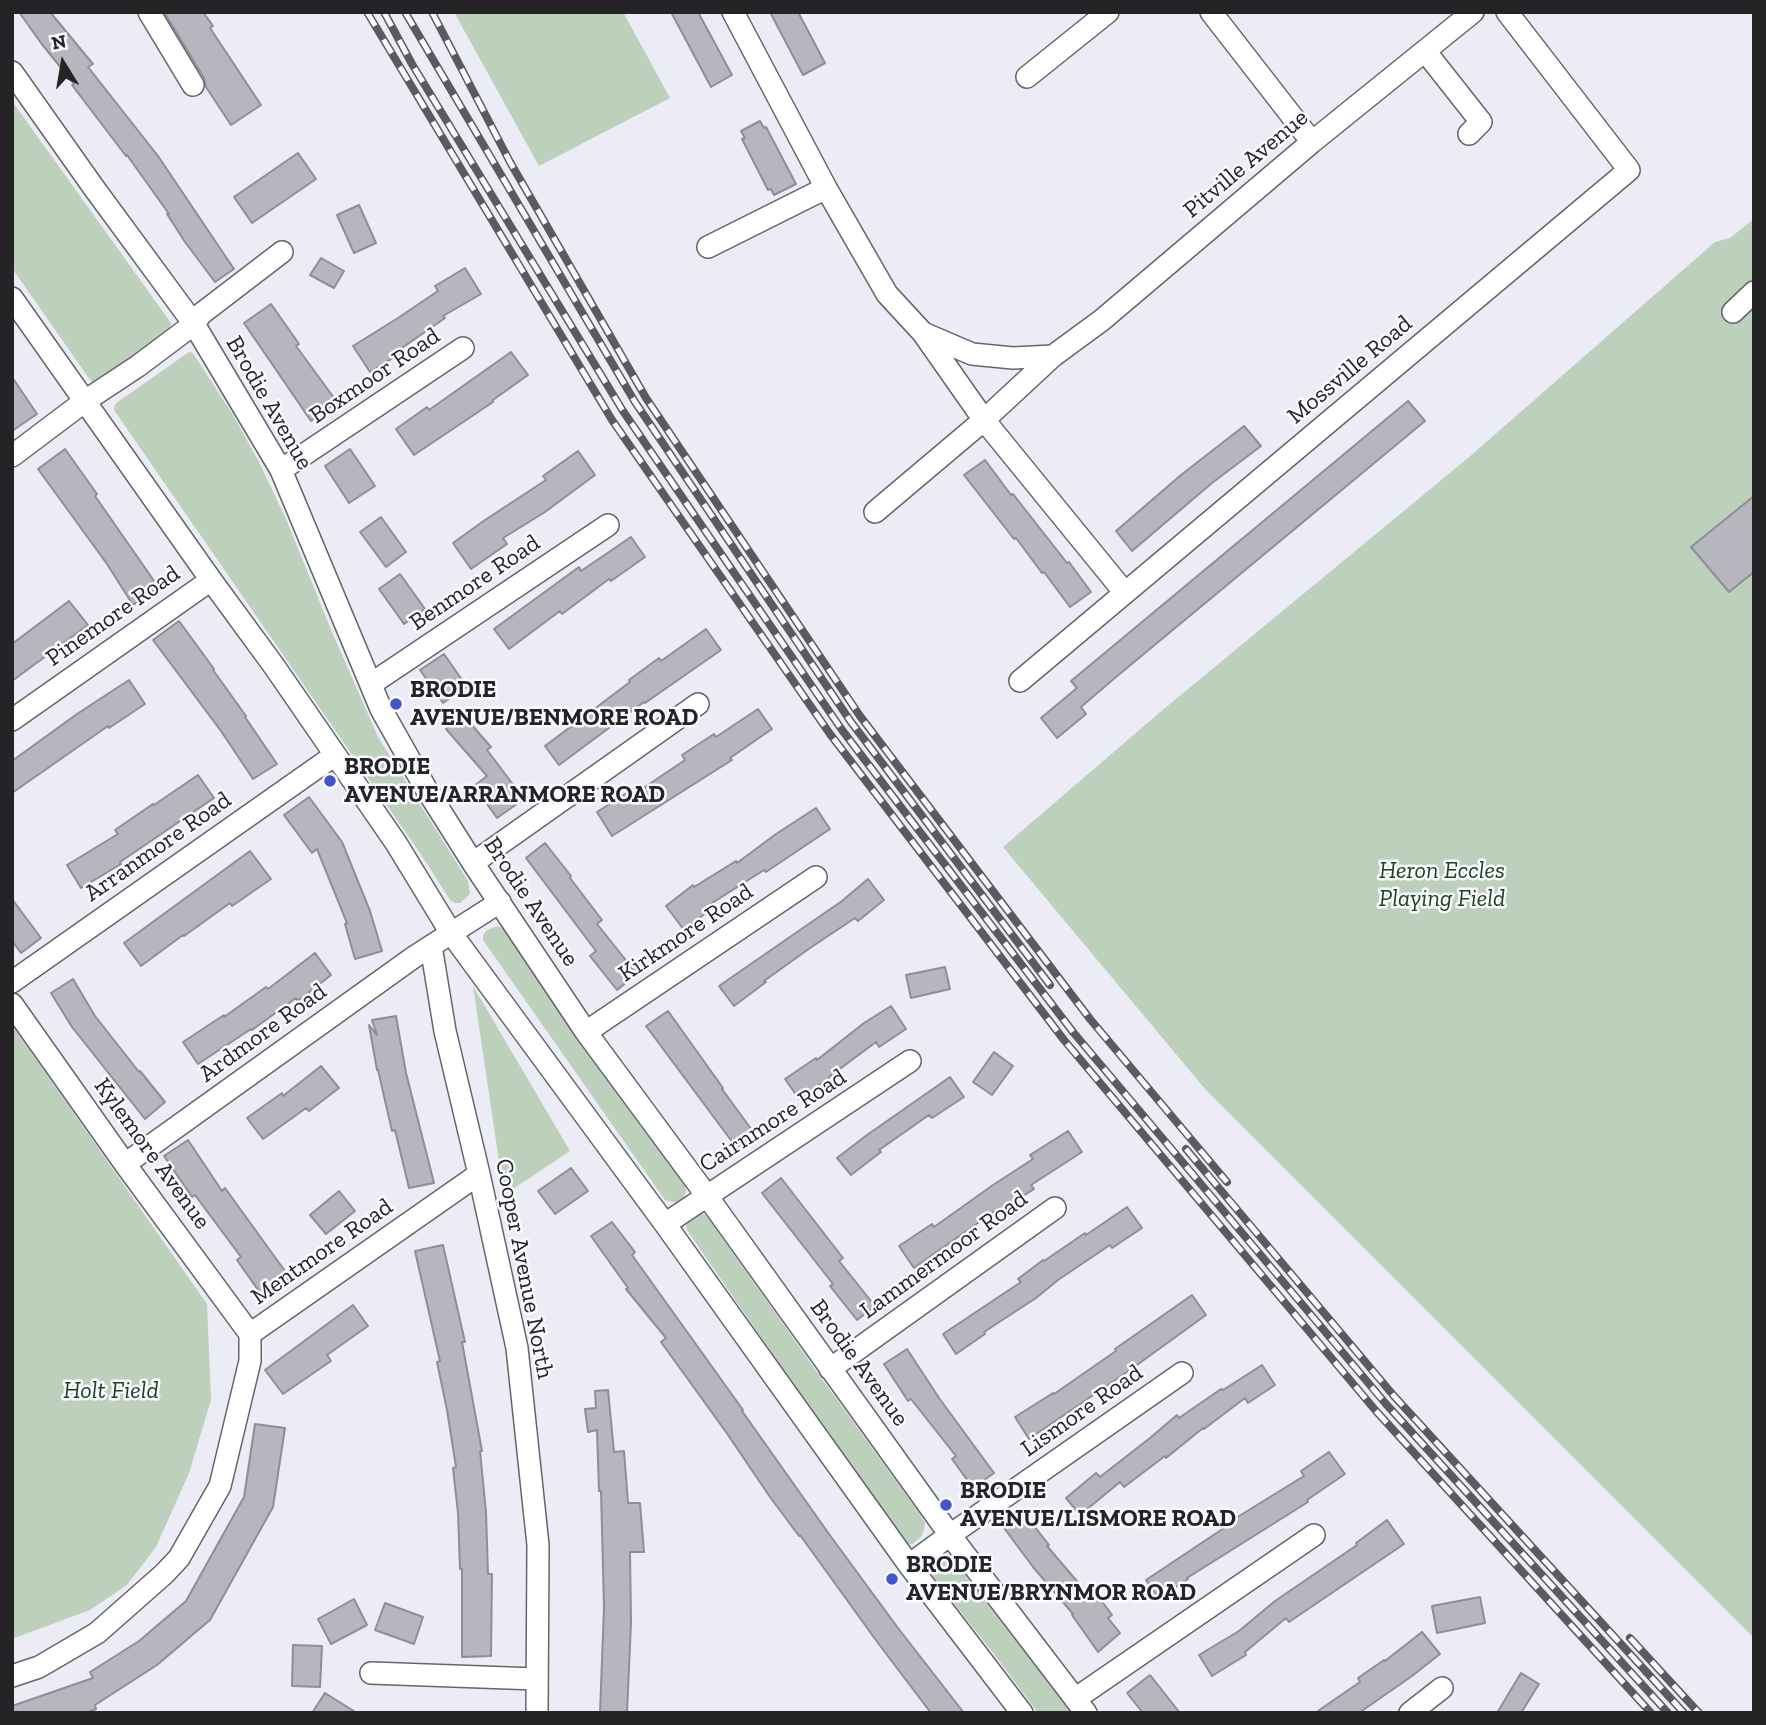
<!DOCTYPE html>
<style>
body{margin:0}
#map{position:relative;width:1766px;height:1725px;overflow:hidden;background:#ebecf5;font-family:"Zilla Slab",serif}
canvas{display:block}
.frame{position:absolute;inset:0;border:14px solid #242427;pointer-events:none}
.north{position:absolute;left:28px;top:28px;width:70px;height:70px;-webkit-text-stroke:5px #f9faff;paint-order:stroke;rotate:349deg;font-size:19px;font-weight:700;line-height:28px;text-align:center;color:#242427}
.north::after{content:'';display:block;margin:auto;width:24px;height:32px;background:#242427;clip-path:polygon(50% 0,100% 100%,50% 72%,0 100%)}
</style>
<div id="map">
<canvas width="1766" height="1725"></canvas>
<div class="frame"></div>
<div class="north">N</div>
</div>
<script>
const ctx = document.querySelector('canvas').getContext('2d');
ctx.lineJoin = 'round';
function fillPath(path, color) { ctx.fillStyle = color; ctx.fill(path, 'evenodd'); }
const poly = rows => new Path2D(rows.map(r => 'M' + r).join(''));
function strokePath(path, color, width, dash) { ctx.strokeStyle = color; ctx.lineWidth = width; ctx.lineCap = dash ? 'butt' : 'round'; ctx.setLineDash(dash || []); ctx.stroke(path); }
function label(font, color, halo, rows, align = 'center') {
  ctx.font = font + ' "Zilla Slab",serif'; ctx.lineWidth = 5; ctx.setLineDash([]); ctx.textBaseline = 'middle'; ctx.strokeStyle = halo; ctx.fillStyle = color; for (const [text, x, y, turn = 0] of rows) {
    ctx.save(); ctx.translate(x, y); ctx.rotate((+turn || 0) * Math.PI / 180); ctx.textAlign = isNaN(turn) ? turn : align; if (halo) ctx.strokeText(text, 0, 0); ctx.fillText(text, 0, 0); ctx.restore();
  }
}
const green = poly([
 [454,12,623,12,670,98,539,166],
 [12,101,171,323,170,330,97,382,92,382,88,377,12,268],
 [1754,219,1754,1638,1205,1089,1003,847,1165,708,1468,458,1715,242,1730,238],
 [189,352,193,353,233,415,258,460,286,519,332,632,378,737,468,881,470,894,460,903,455,903,450,900,424,859,114,410,115,404],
 [498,926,505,930,685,1184,686,1192,683,1198,678,1202,673,1202,665,1200,483,940,483,935,487,930],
 [473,986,570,1151,504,1195],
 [12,1025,207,1304,211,1400,189,1473,156,1547,127,1585,90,1610,12,1639],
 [698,1212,706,1215,817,1372,917,1510,925,1523,924,1530,921,1537,912,1544,903,1543,687,1230,686,1225,687,1219],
 [945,1553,950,1556,1072,1713,1038,1713,994,1654,930,1573,929,1565,933,1558,937,1555]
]);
const building = poly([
 [19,12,50,12,93,64,88,67,158,156,234,269,215,282,185,242,167,214,169,214,127,155,126,156,72,85,74,84,41,43,19,12],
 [164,12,203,12,213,26,210,28,261,105,231,125,206,87,204,78,164,12],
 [671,12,698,12,732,75,711,87,671,12],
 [770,12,798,12,825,63,803,75,770,12],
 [760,121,764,128,766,127,796,184,774,195,771,189,768,190,742,139,745,138,741,131,760,121],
 [298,153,316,179,252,223,234,197,298,153],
 [359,205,376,243,354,253,337,215,359,205],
 [321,258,344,271,334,288,310,275,321,258],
 [465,268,481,294,443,316,445,318,399,350,401,353,370,372,353,346,398,318,438,291,435,286,465,268],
 [271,304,299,344,296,346,337,402,311,421,244,323,271,304],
 [511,352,528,375,493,400,493,402,414,455,396,429,427,407,429,410,511,352],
 [12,377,37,414,12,431,12,377],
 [1408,401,1425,421,1116,677,1081,707,1086,714,1057,738,1041,718,1077,688,1071,681,1408,401],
 [1244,426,1261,446,1212,483,1132,551,1116,531,1181,475,1244,426],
 [65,449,97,494,95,496,159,588,133,605,107,564,38,469,65,449],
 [350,449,375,486,349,503,325,466,350,449],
 [578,451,595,475,545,512,503,538,507,544,471,569,453,543,485,520,546,480,543,476,578,451],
 [985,460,1011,495,1013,494,1067,563,1069,562,1091,592,1070,607,1044,572,1042,573,1016,538,1014,539,964,475,985,460],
 [1754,496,1754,572,1729,592,1691,547,1754,496],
 [381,517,406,552,386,567,360,532,381,517],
 [631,537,645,557,611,581,609,579,562,614,560,611,509,649,494,629,579,567,581,571,631,537],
 [400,574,425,609,404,624,379,589,400,574],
 [69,601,88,625,12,681,12,644,69,601],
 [179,621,214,669,213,670,246,716,245,717,277,764,253,779,221,731,153,640,179,621],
 [706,629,721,650,645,703,644,702,559,765,545,746,630,682,629,680,659,658,661,661,706,629],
 [444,654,467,687,443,703,420,670,444,654],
 [129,680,145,704,109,728,108,726,12,793,12,761,77,714,129,680],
 [758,709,772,729,730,758,732,760,612,836,597,812,633,789,636,793,685,760,682,755,714,734,716,737,758,709],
 [463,715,491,747,487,750,524,799,497,818,474,786,487,776,446,729,463,715],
 [198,775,214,798,120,862,121,864,81,888,67,865,118,834,115,830,153,804,154,805,198,775],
 [309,797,342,842,370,911,382,951,355,959,345,924,347,923,317,849,312,853,284,815,309,797],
 [816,808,830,829,766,872,764,870,709,905,711,909,684,930,666,906,693,885,694,887,736,861,737,863,776,834,816,808],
 [545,843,571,876,570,878,602,920,597,924,637,974,617,990,590,956,596,951,526,858,545,843],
 [250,851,271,879,232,906,230,903,184,936,183,935,141,966,124,943,250,851],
 [868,879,884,900,858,921,855,918,810,948,764,981,766,982,734,1006,719,986,842,901,868,879],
 [12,899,41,938,21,953,12,941,12,899],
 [315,953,331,975,298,1001,296,998,252,1030,251,1029,198,1064,183,1042,224,1015,224,1017,266,987,268,989,315,953],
 [945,967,950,989,911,998,906,975,945,967],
 [73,979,95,1016,139,1072,140,1071,165,1102,145,1119,72,1027,51,993,73,979],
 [891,1006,906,1029,879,1047,876,1042,829,1077,829,1078,799,1099,785,1079,816,1058,817,1060,864,1023,891,1006],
 [668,1011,723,1088,722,1089,757,1137,739,1151,646,1026,668,1011],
 [396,1016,406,1073,434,1183,409,1188,395,1130,392,1131,378,1070,377,1070,369,1025,377,1035,372,1020,396,1016],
 [994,1052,1013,1066,992,1095,973,1082,994,1052],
 [321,1066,339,1088,309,1111,306,1108,263,1139,247,1118,282,1093,283,1096,321,1066],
 [950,1077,964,1097,932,1118,929,1115,879,1150,881,1152,851,1175,837,1158,867,1135,950,1077],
 [1068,1131,1082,1152,1031,1185,1034,1189,1001,1210,999,1208,914,1268,899,1246,932,1224,934,1227,993,1185,1033,1159,1030,1155,1068,1131],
 [188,1140,222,1191,225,1188,290,1278,263,1297,237,1260,241,1257,195,1195,192,1197,164,1156,188,1140],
 [571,1168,588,1191,555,1214,538,1191,571,1168],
 [781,1178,843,1258,839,1261,875,1306,857,1320,830,1286,833,1284,762,1193,781,1178],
 [339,1191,355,1211,326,1234,310,1215,339,1191],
 [1127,1207,1142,1228,1112,1248,1110,1245,1058,1280,1036,1298,984,1332,985,1334,956,1354,943,1334,1021,1282,1018,1279,1043,1260,1044,1261,1085,1233,1086,1235,1127,1207],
 [612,1222,635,1252,632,1255,743,1410,742,1411,829,1534,898,1628,964,1713,931,1713,878,1643,800,1535,799,1536,770,1497,726,1432,661,1342,666,1338,626,1289,628,1288,591,1236,612,1222],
 [443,1245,465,1342,462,1342,482,1451,480,1451,486,1512,488,1574,492,1574,491,1656,462,1657,462,1569,460,1569,458,1513,453,1468,456,1467,447,1410,437,1362,440,1361,415,1251,443,1245],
 [1192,1295,1206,1315,1130,1370,1029,1439,1015,1417,1053,1393,1054,1394,1116,1351,1115,1349,1192,1295],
 [353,1305,368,1326,327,1355,331,1361,283,1394,265,1370,353,1305],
 [907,1349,939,1398,994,1473,973,1488,952,1459,956,1456,911,1399,908,1401,884,1364,907,1349],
 [1262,1365,1275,1385,1248,1403,1245,1398,1204,1429,1203,1428,1166,1458,1165,1456,1124,1487,1120,1482,1080,1515,1066,1498,1096,1473,1100,1477,1150,1438,1177,1415,1179,1418,1221,1389,1223,1390,1262,1365],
 [608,1390,614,1452,624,1451,628,1503,640,1503,644,1552,630,1552,631,1623,627,1713,600,1713,604,1607,601,1491,599,1491,597,1430,588,1432,585,1409,596,1408,595,1391,608,1390],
 [255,1424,285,1428,273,1507,210,1620,157,1665,95,1705,96,1709,86,1713,12,1713,12,1706,93,1678,90,1672,139,1641,186,1601,244,1497,255,1424],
 [1329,1452,1345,1474,1307,1500,1308,1502,1187,1578,1188,1579,1159,1599,1146,1580,1224,1528,1223,1526,1304,1476,1301,1471,1329,1452],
 [1024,1513,1049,1545,1047,1546,1093,1600,1098,1596,1112,1615,1108,1618,1120,1633,1098,1652,1072,1615,1073,1614,1033,1567,1004,1528,1024,1513],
 [1387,1520,1404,1544,1289,1622,1286,1618,1245,1652,1246,1655,1212,1676,1199,1655,1239,1631,1275,1601,1357,1545,1356,1543,1387,1520],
 [1480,1597,1485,1623,1437,1633,1432,1606,1480,1597],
 [354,1599,367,1625,331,1644,318,1619,354,1599],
 [385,1603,423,1617,414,1644,375,1630,385,1603],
 [1422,1632,1440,1654,1412,1676,1359,1713,1315,1713,1360,1682,1358,1678,1384,1660,1385,1661,1422,1632],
 [293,1645,322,1646,320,1687,292,1686,293,1645],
 [1521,1673,1539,1684,1521,1713,1497,1713,1521,1673],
 [1150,1675,1180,1713,1143,1713,1127,1693,1150,1675],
 [325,1693,357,1713,312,1713,325,1693]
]);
const minor = poly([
 [149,12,193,85],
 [733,12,826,188,887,294,923,333,972,354,1013,358,1053,356,1102,320,1312,142,1473,12],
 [1211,12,1312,142],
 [1425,51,1481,122,1469,134],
 [12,72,94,188,194,324,281,470,381,709,425,787,473,863,586,1032,707,1196,950,1535,1086,1713],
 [1027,77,1108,12],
 [708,247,826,188],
 [12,298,211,580,274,666,396,843,451,933,665,1224,909,1565,1022,1713],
 [1733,312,1754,292],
 [923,333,984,420,1053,356],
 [12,456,85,401,138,366,194,324,201,314,282,252],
 [281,470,463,348],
 [875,512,984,420,1125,593],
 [1020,681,1629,170,1507,12],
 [371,684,608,525],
 [12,720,211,580],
 [473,863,698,704],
 [500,902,431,946,445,1031,479,1174,517,1348,538,1545,537,1713],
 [12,982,335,755],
 [12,1004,125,1164,250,1334],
 [586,1032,816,877],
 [125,1164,414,957,431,946],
 [665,1224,910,1061],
 [830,1369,1055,1208],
 [909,1565,950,1535,1182,1373],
 [371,1673,536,1679],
 [12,1676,39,1667,97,1633,164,1574,179,1558,220,1486,250,1361,250,1334,479,1174],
 [1075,1699,1314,1535],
 [1410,1713,1442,1688]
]);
const rail = poly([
 [367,12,612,420,830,734,1064,1040,1376,1411,1651,1713],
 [384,12,412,64,623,411,842,730,1073,1032,1386,1404,1668,1713],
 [405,12,635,402,851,722,1050,985],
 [432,12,510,162,646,398,860,716,1090,1019,1227,1182],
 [1186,1149,1394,1396,1684,1713],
 [1630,1638,1699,1713]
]);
const markers = [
 [396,704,7,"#4255c9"],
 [330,781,7,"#4255c9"],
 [946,1505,7,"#4255c9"],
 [892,1579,7,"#4255c9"]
];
const streetNames = [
 ["Pitville Avenue",1246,164,-40],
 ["Mossville Road",1350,370,-40],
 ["Boxmoor Road",375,376,-34],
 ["Brodie Avenue",269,403,60],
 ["Benmore Road",475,583,-34],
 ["Pinemore Road",113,616,-35],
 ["Arranmore Road",158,847,-35],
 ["Brodie Avenue",531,902,56],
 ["Kirkmore Road",686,933,-34],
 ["Ardmore Road",263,1033,-36],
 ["Cairnmore Road",773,1121,-33],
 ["Kylemore Avenue",152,1154,54],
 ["Mentmore Road",322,1252,-35],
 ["Lammermoor Road",944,1255,-36],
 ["Cooper Avenue North",524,1269,79],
 ["Brodie Avenue",859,1363,54],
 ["Lismore Road",1082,1411,-35]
];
const poiNames = [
 ["BRODIE",410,690],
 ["AVENUE/BENMORE ROAD",410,718],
 ["BRODIE",344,767],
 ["AVENUE/ARRANMORE ROAD",344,795],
 ["BRODIE",960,1491],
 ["AVENUE/LISMORE ROAD",960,1519],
 ["BRODIE",906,1565],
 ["AVENUE/BRYNMOR ROAD",906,1593]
];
const parkNames = [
 ["Heron Eccles",1442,871],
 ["Playing Field",1442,899],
 ["Holt Field",111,1391]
];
fillPath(green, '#bcd0bb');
fillPath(building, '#b6b6bf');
strokePath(building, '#8e8e96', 2);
strokePath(minor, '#64656d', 24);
strokePath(minor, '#fff', 21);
strokePath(rail, '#5a5b5f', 8);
strokePath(rail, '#f9faff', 5, [16]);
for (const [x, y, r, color] of markers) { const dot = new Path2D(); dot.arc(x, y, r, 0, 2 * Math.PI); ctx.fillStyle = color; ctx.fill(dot); strokePath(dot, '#f9faff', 2.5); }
label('24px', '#242427', '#f9faff', streetNames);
label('bold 24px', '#242427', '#f9faff', poiNames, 'left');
label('italic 24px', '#1d421e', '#f9faff', parkNames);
</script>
